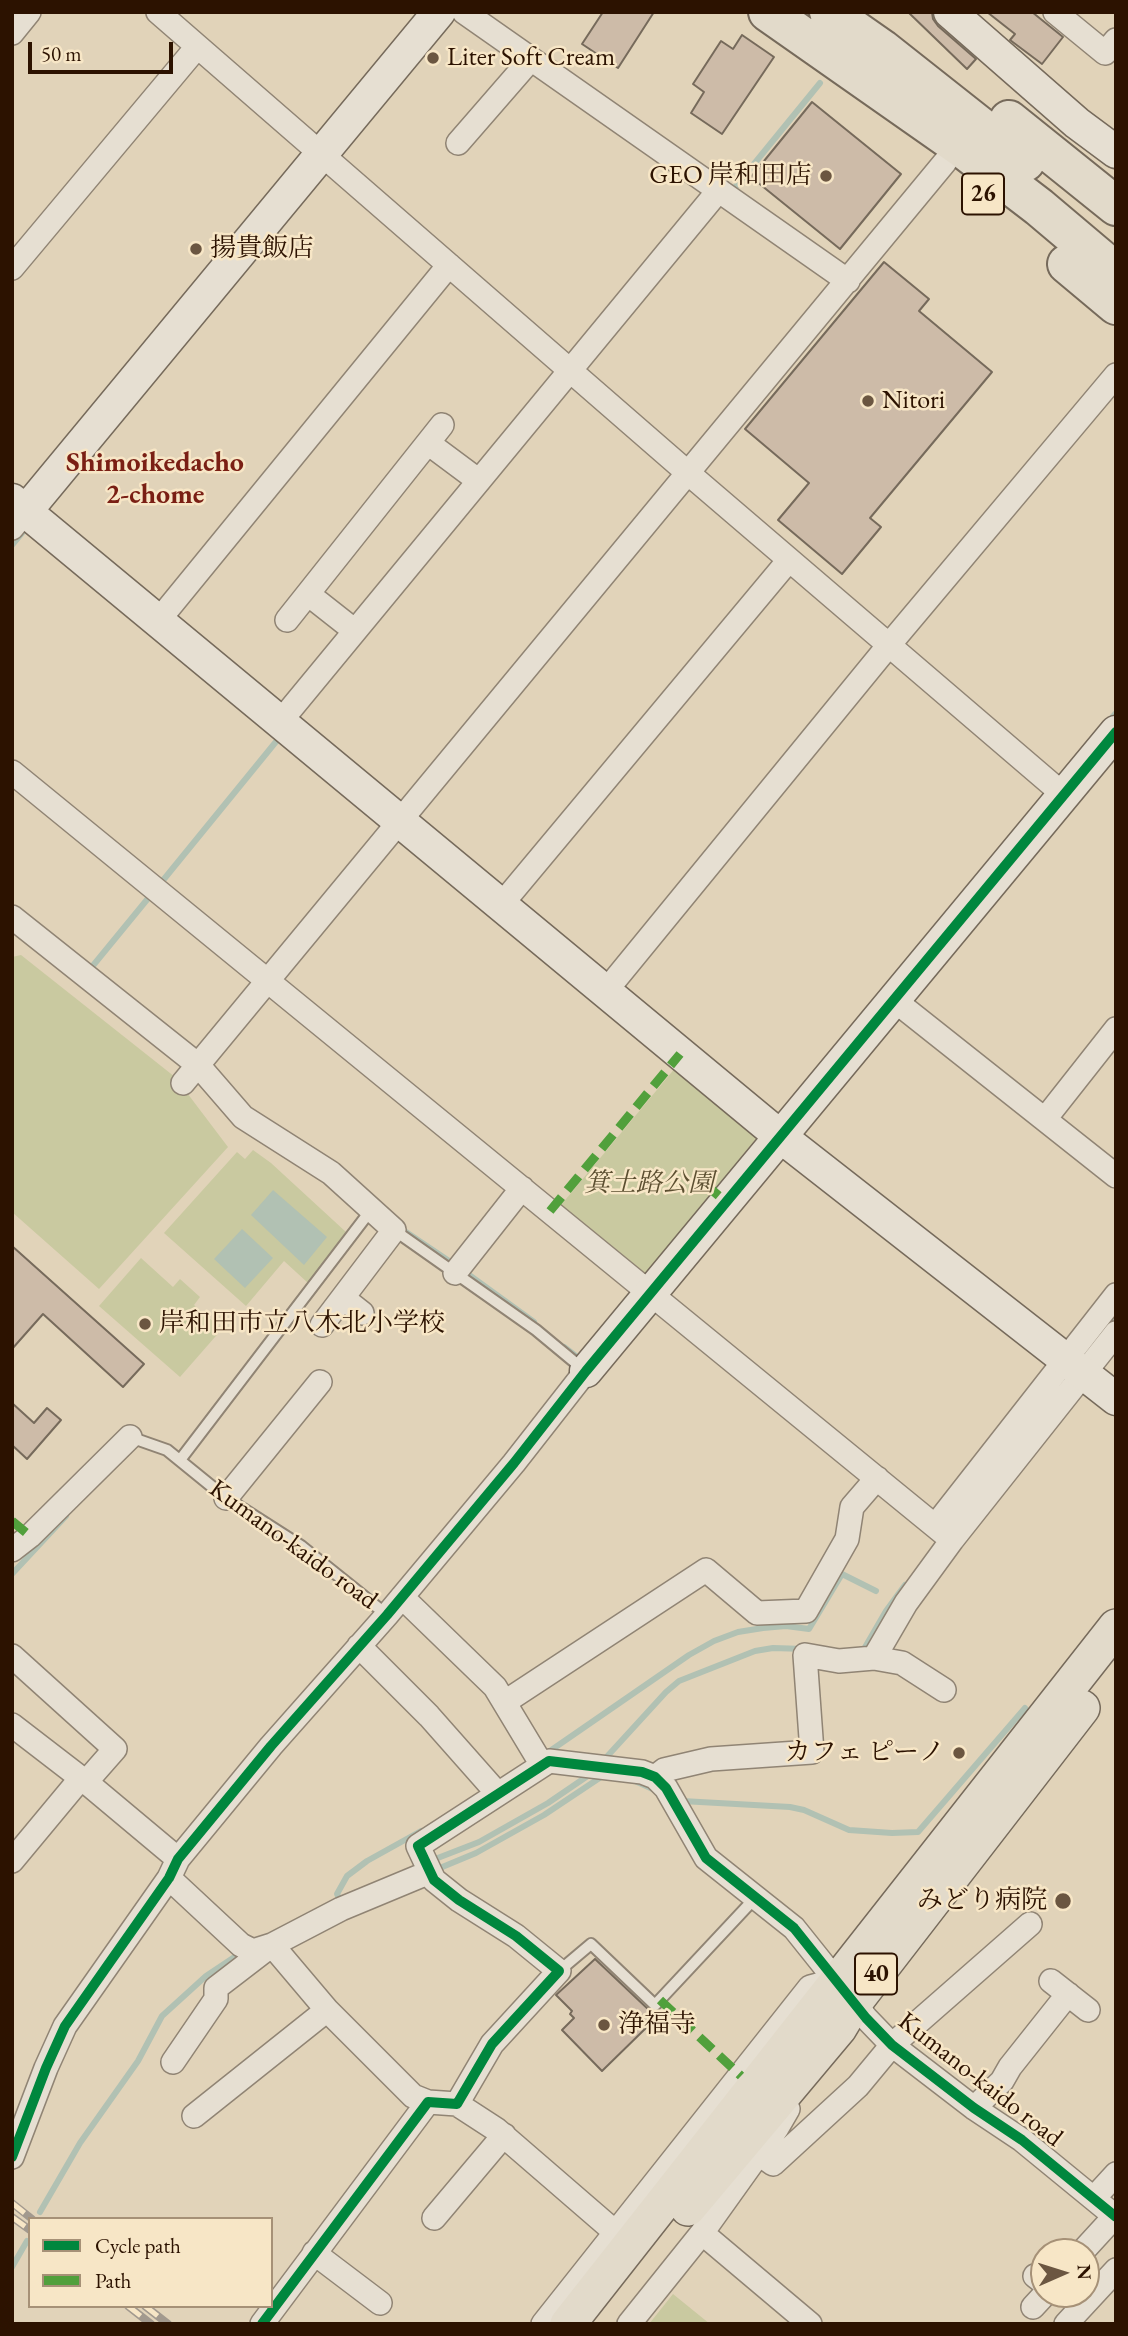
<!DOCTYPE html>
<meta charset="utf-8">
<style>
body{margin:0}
#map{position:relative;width:1128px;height:2336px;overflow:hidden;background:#e1d3b9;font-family:"EB Garamond",serif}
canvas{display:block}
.frame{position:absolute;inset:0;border:14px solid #2c1200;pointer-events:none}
.legend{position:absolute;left:28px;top:2217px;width:245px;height:91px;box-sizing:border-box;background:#f7e6c6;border:2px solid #a69177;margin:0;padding:9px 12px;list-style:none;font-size:21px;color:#2c1200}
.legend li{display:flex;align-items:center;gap:14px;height:35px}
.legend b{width:35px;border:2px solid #a69177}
.north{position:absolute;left:1030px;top:2238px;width:70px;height:70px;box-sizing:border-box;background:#f7e6c6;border:2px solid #a69177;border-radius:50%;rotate:87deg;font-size:19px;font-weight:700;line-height:28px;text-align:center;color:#2c1200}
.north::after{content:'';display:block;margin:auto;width:24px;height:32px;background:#6b5641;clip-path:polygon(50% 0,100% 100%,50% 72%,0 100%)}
.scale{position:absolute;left:28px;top:42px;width:145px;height:32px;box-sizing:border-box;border:4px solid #2c1200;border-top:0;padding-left:9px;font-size:21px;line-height:24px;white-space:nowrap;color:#2c1200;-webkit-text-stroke:5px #f7e6c6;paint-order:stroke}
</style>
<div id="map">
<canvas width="1128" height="2336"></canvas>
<div class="frame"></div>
<ul class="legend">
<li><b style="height:9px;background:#00873e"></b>Cycle path</li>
<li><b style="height:9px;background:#51a03c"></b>Path</li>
</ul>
<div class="north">N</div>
<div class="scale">50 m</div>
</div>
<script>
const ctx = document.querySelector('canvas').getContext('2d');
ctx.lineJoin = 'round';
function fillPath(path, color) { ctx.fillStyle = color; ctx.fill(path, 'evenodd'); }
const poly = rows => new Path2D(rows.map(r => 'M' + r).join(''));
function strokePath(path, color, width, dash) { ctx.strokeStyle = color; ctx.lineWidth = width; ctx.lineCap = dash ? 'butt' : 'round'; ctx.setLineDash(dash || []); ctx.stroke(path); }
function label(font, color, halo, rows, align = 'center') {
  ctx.font = font + ' "EB Garamond","Noto Serif JP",serif'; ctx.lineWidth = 5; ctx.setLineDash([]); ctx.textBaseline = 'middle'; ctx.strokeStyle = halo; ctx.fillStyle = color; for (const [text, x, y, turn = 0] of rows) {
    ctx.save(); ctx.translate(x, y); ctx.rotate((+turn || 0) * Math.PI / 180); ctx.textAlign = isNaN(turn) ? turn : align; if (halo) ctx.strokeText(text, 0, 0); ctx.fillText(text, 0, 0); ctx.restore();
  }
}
const green = poly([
 [21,955,175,1077,228,1147,99,1289,12,1212,12,957],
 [681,1061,759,1135,645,1275,556,1211],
 [253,1150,271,1163,346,1232,308,1283,284,1261,246,1306,164,1233,237,1152,245,1159],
 [141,1258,173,1287,180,1279,200,1297,194,1305,222,1329,180,1377,99,1306],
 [673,2294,710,2324,649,2324]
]);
const water = poly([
 [273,1190,327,1237,304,1265,251,1215],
 [242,1229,273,1258,245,1288,214,1259]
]);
const stream = poly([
 [736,186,820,83],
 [12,545,22,533],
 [1108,722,1116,713],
 [160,884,279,738],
 [91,968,150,896],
 [400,1228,452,1263],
 [465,1272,534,1322],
 [1105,1330,1116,1315],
 [564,1347,581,1360],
 [12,1574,66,1516],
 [860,1651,864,1649,886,1611,905,1585],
 [547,1753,689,1655,714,1641,738,1632,763,1628,786,1626,809,1629,842,1574,876,1591],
 [602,1762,666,1692,679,1681,755,1651,773,1648,805,1649],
 [635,1781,657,1791],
 [682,1801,790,1807,804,1810,849,1830,892,1833,918,1832,1025,1708],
 [430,1861,479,1842,548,1803,592,1773],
 [435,1870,476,1853,544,1815,604,1775],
 [340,1900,337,1894,347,1876,367,1861,421,1831],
 [40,2212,80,2143,138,2061,162,2016,206,1976,242,1952],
 [12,2267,27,2241]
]);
const building = poly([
 [603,12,654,12,618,68,582,44,603,12],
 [908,12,932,12,933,19,938,26,976,59,967,69,908,12],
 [987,12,1032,12,1063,37,1042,64,1010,40,1015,34,987,12],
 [742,35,774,57,722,134,691,113,704,92,693,84,721,41,733,49,742,35],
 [812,102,901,174,840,249,751,177,812,102],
 [884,262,929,299,919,311,992,372,870,518,881,527,842,574,778,520,809,483,745,429,884,262],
 [12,1246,144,1364,123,1387,43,1314,12,1349,12,1246],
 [12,1403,34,1423,47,1408,61,1420,27,1459,12,1445,12,1403],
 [595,1959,650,2011,656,2013,644,2024,647,2027,602,2071,562,2030,574,2018,570,2014,572,2011,556,1995,595,1959]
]);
const lane = poly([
 [394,1230,536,1330,583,1369],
 [130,1437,167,1450,226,1498,301,1546,387,1615],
 [180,1460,371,1210],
 [559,1971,591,1944,655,2005,756,1897]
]);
const street = poly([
 [158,12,688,473,1064,795],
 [464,12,848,281],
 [1055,12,1105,53,1116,40],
 [12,33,29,12],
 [458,143,531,59],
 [12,268,197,47],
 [428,443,479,481],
 [12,528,26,511],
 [308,594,355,631],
 [287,620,442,425],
 [158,621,449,265],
 [280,722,719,190],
 [12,772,952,1540],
 [501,905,789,560],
 [12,917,198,1065,243,1117,331,1173,394,1230,322,1325],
 [605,992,889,645,1116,375],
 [894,1000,1116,1176],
 [183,1083,945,162],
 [1045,1119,1116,1029],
 [455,1273,522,1188],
 [343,1298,362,1313],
 [226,1498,320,1382],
 [935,1526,1116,1295],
 [12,1550,30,1536,130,1437],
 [402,1597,495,1687,542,1765],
 [359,1646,429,1716,498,1794],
 [12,1656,115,1749,86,1782],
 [944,1690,902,1663,874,1658,906,1603,952,1540,1116,1333],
 [505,1702,706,1570,757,1613,806,1611,847,1539,852,1507,877,1478],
 [12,1725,86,1782,178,1859],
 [655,1777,664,1770,711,1759,812,1752,805,1655,839,1661,874,1658],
 [12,1861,81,1778],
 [169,1878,241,1945,253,1951,272,1945,327,2010,413,2096,428,2102],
 [1051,1981,1088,2010],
 [173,2062,216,1999,216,1988,272,1945,341,1909,430,1872],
 [457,2104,497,2130,615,2232],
 [974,2108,1002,2081,1010,2067,1068,1994],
 [194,2116,327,2010],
 [759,2154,773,2164,858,2086,892,2045,1030,1924],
 [12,2157,46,2068,65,2026,169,1878,178,1859,271,1746,387,1615,514,1463,586,1371],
 [1094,2198,1116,2174],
 [434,2218,504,2135],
 [702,2233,810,2324],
 [1082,2252,1115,2216],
 [314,2253,380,2303],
 [1035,2276,1044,2283],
 [1033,2307,1045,2294],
 [262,2324,428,2102,457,2104,492,2044,559,1971,516,1936,459,1900,434,1880,418,1846,549,1761,642,1772,655,1777,666,1788,706,1858,794,1928,866,2018,892,2045,974,2108,1022,2140,1116,2217],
 [543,2324,810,1987,836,1980],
 [629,2324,702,2233,777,2128,788,2109],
 [1066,2324,1116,2270]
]);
const secondary = poly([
 [950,12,1077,123,1116,152],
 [12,500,781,1137,1116,1399],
 [26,511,439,12],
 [586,1371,1116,732]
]);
const primary = poly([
 [688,2208,839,2028,854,2003,1082,1708],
 [568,2324,1116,1627]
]);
const highway = poly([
 [768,12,962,148,1039,207,1116,272],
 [829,12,882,49,1025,162],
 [1009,120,1116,206],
 [1067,264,1116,305]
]);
const rail = poly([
 [12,2203,32,2219],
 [12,2217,30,2230],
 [128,2306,151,2324],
 [145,2306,168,2324]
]);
const quiet = poly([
 [705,1184,726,1202],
 [550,1211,680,1054],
 [12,1521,30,1536],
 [660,2000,741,2076]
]);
const cycleway = poly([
 [12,2157,46,2068,65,2026,169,1878,178,1859,271,1746,387,1615,514,1463,586,1371,1116,732],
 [262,2324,428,2102,457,2104,492,2044,559,1971,516,1936,459,1900,434,1880,418,1846,549,1761,642,1772,655,1777,666,1788,706,1858,794,1928,866,2018,892,2045,974,2108,1022,2140,1116,2217]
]);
const markers = [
 [433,58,7,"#6b5641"],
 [826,176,7,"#6b5641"],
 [196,249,7,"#6b5641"],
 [868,401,7,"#6b5641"],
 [145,1324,7,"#6b5641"],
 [959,1753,7,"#6b5641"],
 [1063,1901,9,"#6b5641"],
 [604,2025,7,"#6b5641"]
];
const shields = [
 [983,194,42],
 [876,1974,42]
];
const shieldNames = [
 ["26",983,194],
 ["40",876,1974]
];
const poiNames = [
 ["Liter Soft Cream",447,58],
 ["GEO 岸和田店",812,176,"right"],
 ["揚貴飯店",210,249],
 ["Nitori",882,401],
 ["岸和田市立八木北小学校",159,1324],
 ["カフェ ピーノ",945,1753,"right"],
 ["みどり病院",1047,1901,"right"],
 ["浄福寺",618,2025]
];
const parkNames = [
 ["箕土路公園",649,1184]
];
const streetNames = [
 ["Kumano-kaido road",293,1545,36],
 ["Kumano-kaido road",980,2080,38]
];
const neighbourhoodNames = [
 ["Shimoikedacho",155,463],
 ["2-chome",155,495]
];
fillPath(green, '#c9c9a0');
fillPath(water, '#b1c1b3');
strokePath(stream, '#b1c1b3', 6);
fillPath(building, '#cdbba8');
strokePath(building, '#766a5b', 2);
strokePath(lane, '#908474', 14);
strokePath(street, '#908474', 26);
strokePath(secondary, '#766a5b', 35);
strokePath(primary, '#766a5b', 38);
strokePath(highway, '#766a5b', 42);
strokePath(lane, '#e6dfd2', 10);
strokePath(street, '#e6dfd2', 23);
strokePath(secondary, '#e6dfd2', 32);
strokePath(primary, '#e2daca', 35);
strokePath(highway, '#e2daca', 38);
strokePath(rail, '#a2998e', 8);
strokePath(rail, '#f7e6c6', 5, [16]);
strokePath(quiet, '#51a03c', 9, [18, 9]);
strokePath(cycleway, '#00873e', 10);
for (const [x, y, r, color] of markers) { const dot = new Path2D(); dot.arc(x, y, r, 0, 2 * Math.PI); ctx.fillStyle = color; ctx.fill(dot); strokePath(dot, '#f7e6c6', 2.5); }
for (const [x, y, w] of shields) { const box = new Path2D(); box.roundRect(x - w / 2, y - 20.5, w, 41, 5); ctx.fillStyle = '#f7e6c6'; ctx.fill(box); strokePath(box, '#2c1200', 2); }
label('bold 24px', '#2c1200', null, shieldNames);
label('26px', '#2c1200', '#f7e6c6', poiNames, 'left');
label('italic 26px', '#5c4f31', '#f7e6c6', parkNames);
label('26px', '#2c1200', '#f7e6c6', streetNames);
label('bold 28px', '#7a1f14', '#f7e6c6', neighbourhoodNames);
</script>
